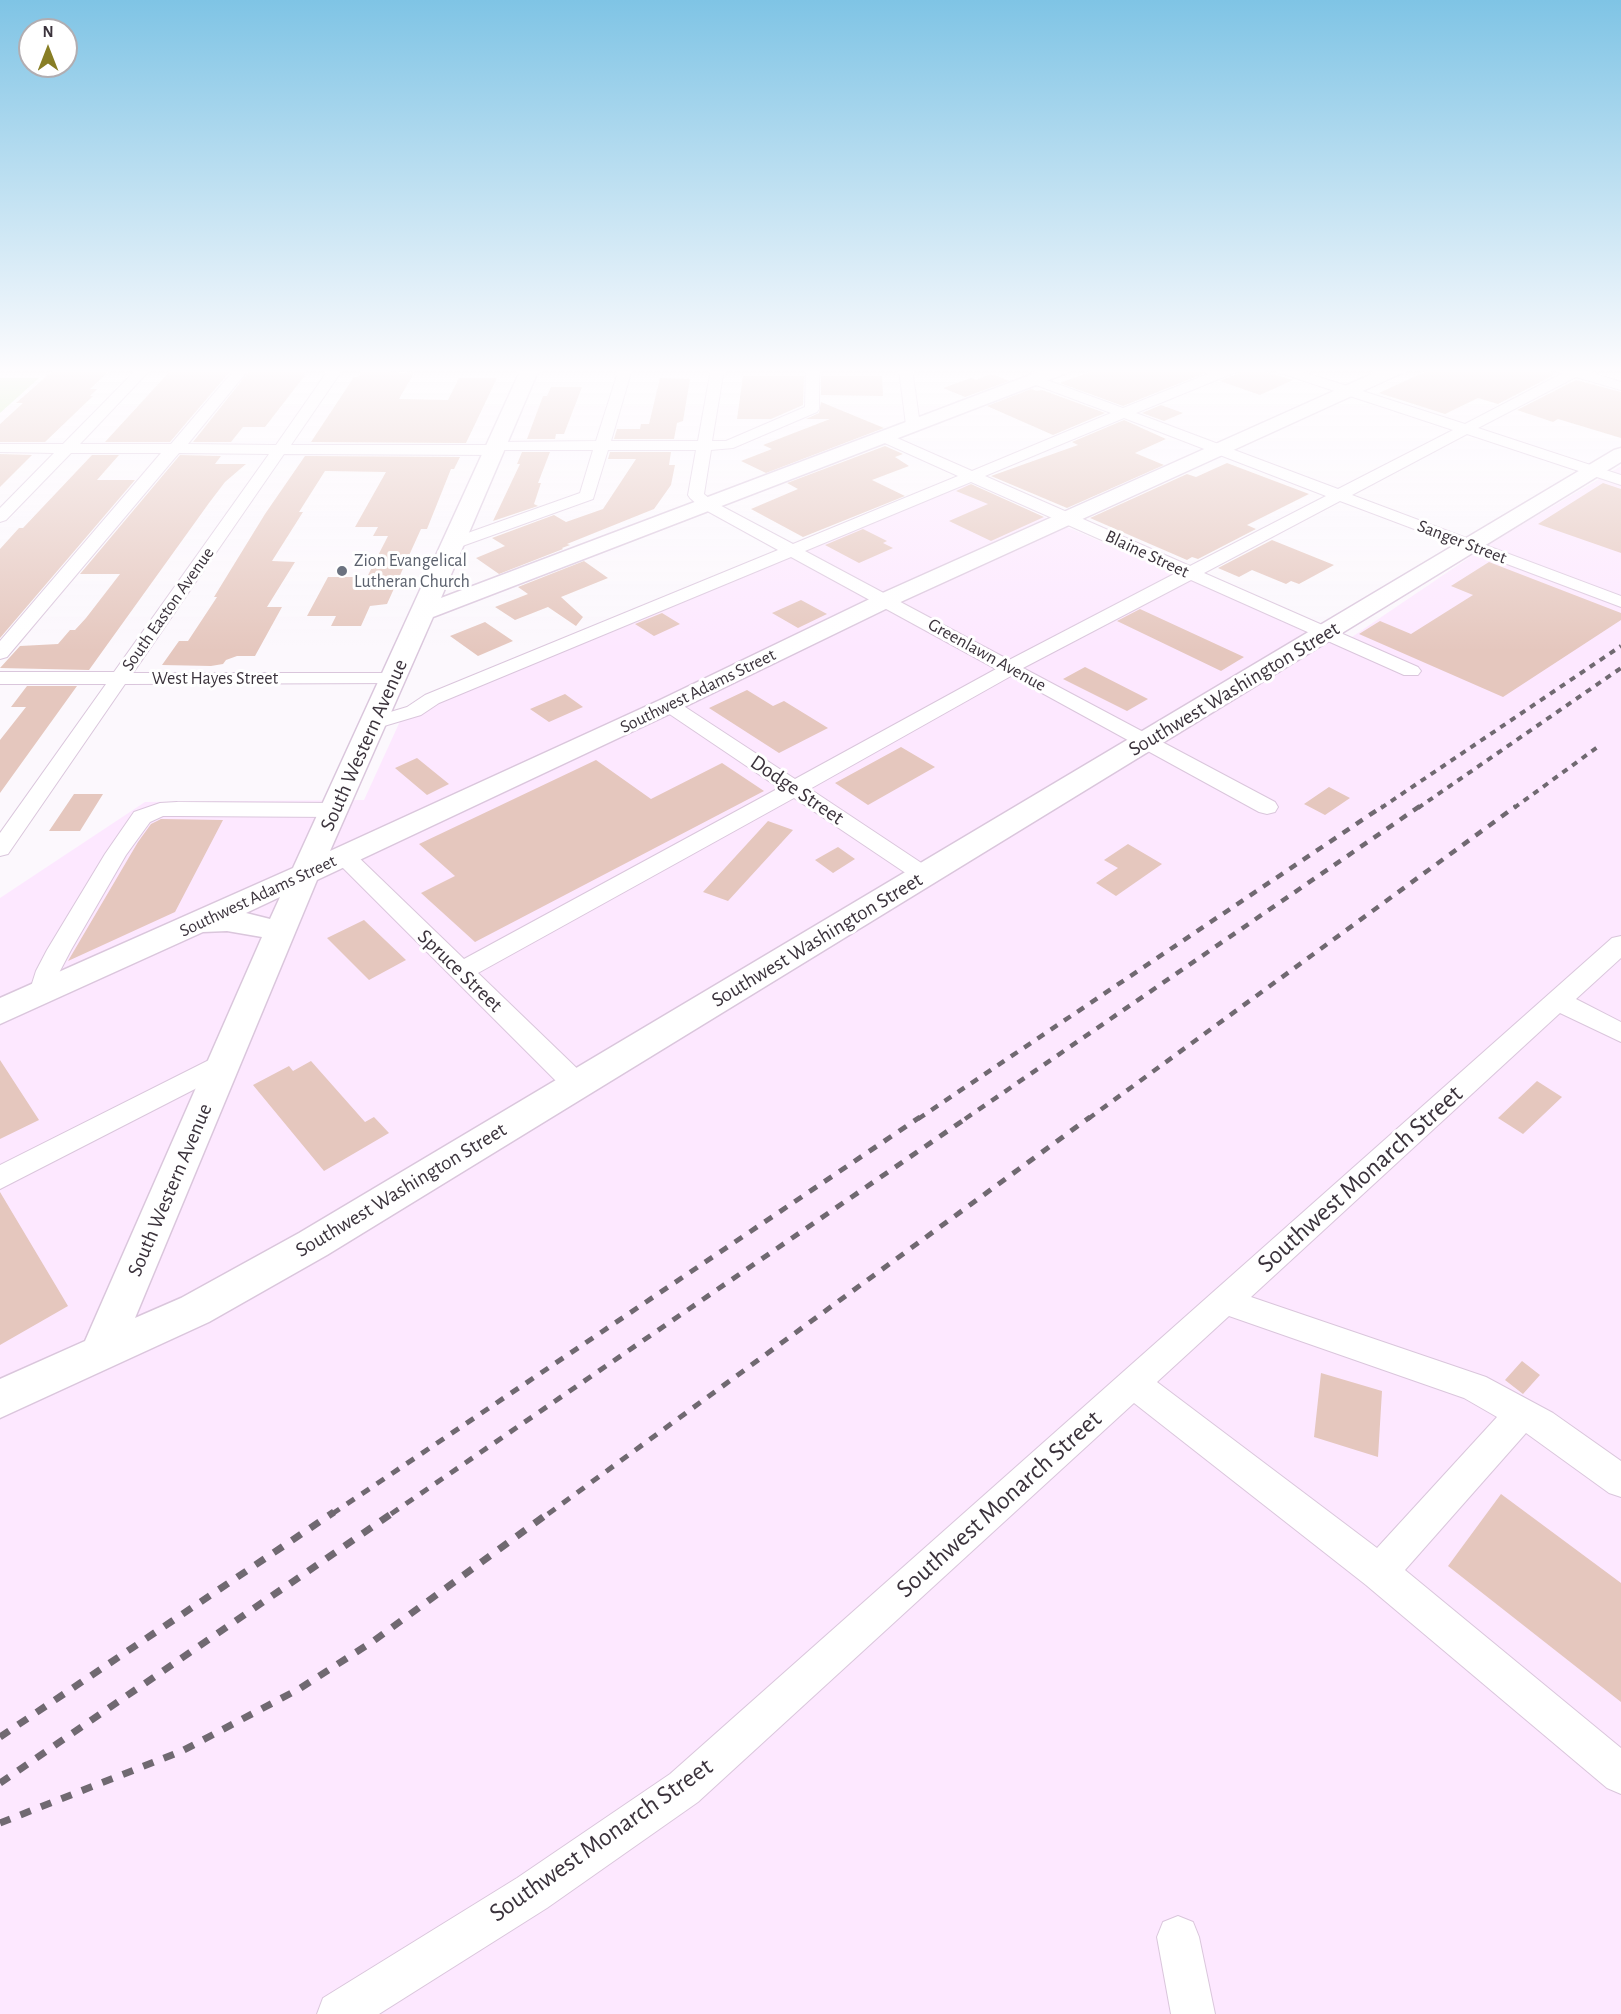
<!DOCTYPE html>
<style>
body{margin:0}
#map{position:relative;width:1621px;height:2014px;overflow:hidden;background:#fcf8fd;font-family:"Alegreya Sans",sans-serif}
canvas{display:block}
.north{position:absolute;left:18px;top:18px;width:60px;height:60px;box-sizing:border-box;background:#fff;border:2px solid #b1adb1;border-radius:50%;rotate:0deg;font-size:16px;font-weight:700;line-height:24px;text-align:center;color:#3b333c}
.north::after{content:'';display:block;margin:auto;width:21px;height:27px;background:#887e25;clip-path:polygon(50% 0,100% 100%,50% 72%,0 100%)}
</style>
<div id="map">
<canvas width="1621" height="2014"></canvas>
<div class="north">N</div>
</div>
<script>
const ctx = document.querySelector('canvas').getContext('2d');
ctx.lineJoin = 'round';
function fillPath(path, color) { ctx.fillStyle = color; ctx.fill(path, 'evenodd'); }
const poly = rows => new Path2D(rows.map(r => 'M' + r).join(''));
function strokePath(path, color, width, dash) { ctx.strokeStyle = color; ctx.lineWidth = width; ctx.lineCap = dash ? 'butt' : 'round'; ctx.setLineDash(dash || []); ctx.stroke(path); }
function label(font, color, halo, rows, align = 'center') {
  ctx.font = font + ' "Alegreya Sans",sans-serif'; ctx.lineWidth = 6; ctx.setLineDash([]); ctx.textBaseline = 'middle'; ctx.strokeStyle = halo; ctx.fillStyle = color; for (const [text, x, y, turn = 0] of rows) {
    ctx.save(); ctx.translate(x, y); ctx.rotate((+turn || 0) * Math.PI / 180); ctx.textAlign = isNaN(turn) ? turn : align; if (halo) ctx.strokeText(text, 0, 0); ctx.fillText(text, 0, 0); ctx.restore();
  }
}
const built = poly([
 [1621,466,1621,2014,0,2014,0,898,145,802,364,800,407,706,961,481,1340,645,1492,542]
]);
const green = poly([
 [0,378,39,378,0,413]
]);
const building = poly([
 [55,369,111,369,90,389,97,389,90,396,93,396,45,442,0,442,0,424,23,403,16,403],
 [172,369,232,369,170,442,105,442],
 [251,369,307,369,303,374,306,374,265,427,243,427,231,442,193,442],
 [364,369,391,369,389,372,414,373,399,399,448,400,459,378,497,378,466,443,311,442,354,377,358,377],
 [1097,369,1215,369,1123,406,1060,383],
 [1241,369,1255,369,1293,380,1260,395,1220,381,1237,374],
 [1431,369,1538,369,1556,374,1498,404,1478,398,1445,414,1379,393],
 [988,375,995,375,1009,381,965,397,943,388,971,378,976,380],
 [743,376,804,376,803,405,771,419,737,419],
 [821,376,882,376,883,396,821,395],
 [660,378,690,379,683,421,677,423,674,439,614,439,617,429,640,429,641,424,649,424],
 [1576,380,1621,392,1621,438,1558,419,1553,422,1517,410],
 [551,387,582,387,564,434,556,434,555,439,527,439,543,396,547,396],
 [1031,389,1037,391,1042,390,1105,413,1053,435,987,406],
 [821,402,884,428,766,473,741,461,772,449,763,445,830,419,806,419,819,413],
 [1161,405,1183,413,1164,421,1142,413],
 [1124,420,1166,439,1135,453,1164,465,1067,508,991,476,1078,445,1072,442],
 [885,446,903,454,895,457,909,466,872,480,905,496,803,537,751,509,798,489,787,483],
 [522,452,550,452,538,483,541,483,534,504,538,506,493,521,520,464,517,464],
 [610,452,671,452,669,465,675,465,671,485,654,509,567,544,570,545,562,548,563,549,499,574,476,558,505,546,492,538,554,515,566,522,603,509,636,459,608,459],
 [0,454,32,455,0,487],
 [92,455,119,455,97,480,135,480,0,638,0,549,19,528,23,528],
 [180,455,221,456,215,464,246,464,225,482,209,503,89,670,0,668,20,646,58,644,70,630,75,630,86,618,120,574,80,574],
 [305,456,460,457,454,469,451,469,427,529,421,529,387,604,370,606,361,626,331,626,336,616,307,616,328,577,367,577,388,536,373,536,378,527,355,527,386,472,325,471,299,512,303,512,272,561,295,562,267,607,282,607,255,656,237,656,226,660,223,664,211,666,162,665,179,641,188,641,217,597,214,597,265,514],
 [1227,463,1309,494,1247,525,1256,529,1198,559,1192,557,1187,560,1090,518,1187,474,1196,477],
 [1603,483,1621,489,1621,553,1538,524],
 [971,484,1044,517,991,541,949,521,988,504,956,491],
 [863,529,887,541,883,543,893,548,859,563,825,545],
 [1272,540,1334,565,1299,584,1291,581,1286,584,1252,570,1239,577,1218,568],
 [584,561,608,578,561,597,583,617,576,626,548,607,515,620,495,607,528,594,518,587],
 [1489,562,1621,613,1621,620,1503,697,1359,634,1380,621,1411,634,1473,595,1451,586],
 [801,600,827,614,798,628,772,613],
 [1140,609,1244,657,1221,671,1117,621],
 [662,613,680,624,654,636,635,624],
 [485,622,513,641,478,656,450,636],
 [1085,667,1148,699,1127,711,1063,679],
 [27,686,77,686,0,793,0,740,26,707,11,707],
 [747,690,773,706,784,701,828,728,779,753,709,708],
 [565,694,583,707,549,722,530,709],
 [901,747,935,767,868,805,835,783],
 [417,758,449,784,427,795,395,768],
 [596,760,651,799,722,763,764,791,475,942,421,893,455,876,419,844],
 [1329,787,1350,798,1325,815,1304,804],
 [74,794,103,794,80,831,49,831],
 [161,819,223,820,175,912,68,961,138,842,151,824],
 [768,821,793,830,728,901,703,892],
 [1128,844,1162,864,1116,896,1096,883,1118,868,1104,860],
 [838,847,855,859,833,873,815,860],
 [364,920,406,960,369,980,327,938],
 [0,1060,39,1120,0,1139],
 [311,1061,365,1122,374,1117,389,1133,324,1171,253,1085,289,1066,293,1071],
 [1537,1081,1562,1097,1523,1134,1498,1118],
 [0,1192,68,1306,0,1345],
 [1522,1361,1540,1375,1523,1394,1505,1380],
 [1321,1373,1382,1391,1378,1457,1314,1437],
 [1501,1494,1621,1583,1621,1702,1448,1566]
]);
const minor = poly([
 [137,369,151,369,80,444,171,444,235,369,249,369,188,444,276,445,329,369,343,369,291,445,490,445,497,442,596,441,619,369,632,369,611,441,698,441,711,369,724,369,712,441,726,441,805,407,806,369,819,369,819,409,817,412,733,448,711,450,704,494,712,501,793,544,958,476,878,440,876,437,878,434,888,434,972,471,1111,413,1028,382,1026,379,1028,376,1033,375,1123,408,1220,369,1237,369,1236,372,1136,413,1338,489,1453,430,1277,372,1276,369,1294,369,1465,424,1563,373,1558,369,1587,369,1586,371,1621,382,1621,390,1576,377,1478,428,1621,475,1621,485,1467,434,1352,495,1621,596,1621,607,1340,501,1204,573,1418,667,1421,671,1418,675,1404,675,1191,580,1023,668,1275,802,1278,807,1275,812,1267,814,1259,812,1011,676,810,789,932,870,936,875,932,880,924,882,916,880,794,798,478,973,587,1078,590,1085,587,1092,577,1095,567,1092,336,861,333,856,336,851,344,849,352,851,464,959,779,788,662,709,659,705,662,701,676,701,795,779,996,669,791,557,439,703,421,715,374,729,367,727,364,723,367,719,407,707,425,695,778,550,700,507,690,498,688,495,696,450,608,450,593,499,454,549,446,544,448,540,580,493,593,450,502,450,495,455,284,454,133,673,393,673,400,675,403,679,400,683,125,684,8,854,0,856,0,833,106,684,0,684,0,672,114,672,269,454,179,453,7,657,0,659,0,641,161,453,71,453,6,520,0,522,0,508,54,453,0,452,0,444,63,444,137,369],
 [1124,418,1326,496,1190,566,985,476,1124,418],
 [971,482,1176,573,1009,660,805,551,971,482],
 [899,369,912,369,920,425,918,428,913,429,906,425,899,369],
 [177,802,334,803,342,805,345,810,342,815,334,817,177,816,163,816,150,822,126,855,71,950,60,971,51,999,42,1002,33,999,29,993,36,971,47,950,105,854,134,812,160,803,177,802],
 [1621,936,1621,958,1576,999,1621,1022,1621,1042,1560,1013,1251,1297,1486,1377,1553,1413,1621,1461,1621,1497,1609,1493,1526,1433,1405,1570,1621,1748,1621,1794,1607,1788,1366,1585,1134,1403,698,1802,547,1908,379,2014,317,2014,323,1998,517,1878,670,1774,1612,938,1621,936],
 [1229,1316,1464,1398,1497,1417,1377,1548,1157,1382,1229,1316],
 [225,1052,234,1055,238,1062,234,1069,0,1189,0,1165,225,1052],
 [1178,1916,1193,1922,1199,1937,1215,2014,1171,2014,1157,1937,1163,1922,1178,1916]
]);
const major = poly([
 [521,369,539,369,441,598,1046,369,1070,369,1067,373,433,617,330,851,660,700,878,595,1383,369,1405,369,1402,373,894,605,678,710,317,880,135,1318,181,1298,299,1233,1614,450,1621,448,1621,462,327,1255,209,1322,0,1418,0,1379,85,1341,262,937,227,931,203,932,0,1024,0,998,293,868,521,369],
 [280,897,270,919,246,913,280,897]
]);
const railFar3 = poly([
 [1381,808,1621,646],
 [1418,808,1621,668],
 [1514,808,1599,746]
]);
const railFar2 = poly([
 [918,1119,1383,806],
 [965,1119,1420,806],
 [1088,1119,1516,806]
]);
const railFar1 = poly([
 [332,1514,920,1117],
 [391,1514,968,1117],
 [548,1514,1090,1117]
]);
const rail = poly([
 [0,1737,334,1512],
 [0,1783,394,1512],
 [0,1823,182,1751,299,1689,372,1642,550,1512]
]);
const markers = [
 [342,571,6,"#6b7280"]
];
const farStreetnames = [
 ["Sanger Street",1462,542,21],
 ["Blaine Street",1147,554,25],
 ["South Easton Avenue",168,609,-55],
 ["Greenlawn Avenue",987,655,29],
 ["West Hayes Street",215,679],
 ["Southwest Adams Street",698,691,-26],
 ["Southwest Adams Street",258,896,-25]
];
const farWorshipnames = [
 ["Zion Evangelical",354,561],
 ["Lutheran Church",354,582]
];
const streetNames = [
 ["Southwest Washington Street",1234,689,-31],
 ["South Western Avenue",364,745,-66],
 ["Dodge Street",797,790,34],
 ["Southwest Washington Street",817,940,-31],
 ["Spruce Street",460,971,44],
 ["South Western Avenue",170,1190,-67],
 ["Southwest Washington Street",401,1190,-31]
];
const nearStreetnames = [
 ["Southwest Monarch Street",1360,1179,-42],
 ["Southwest Monarch Street",999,1504,-42],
 ["Southwest Monarch Street",601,1840,-35]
];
fillPath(built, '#fde8ff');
fillPath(green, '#cdebb0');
fillPath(building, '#e5c7be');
strokePath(minor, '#dac6dc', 2);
strokePath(major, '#dac6dc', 3);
fillPath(minor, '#fff');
fillPath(major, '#fff');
strokePath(railFar3, '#706971', 4, [6, 6]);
strokePath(railFar2, '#706971', 4.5, [8, 8]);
strokePath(railFar1, '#706971', 5, [9, 9]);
strokePath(rail, '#706971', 7, [11, 11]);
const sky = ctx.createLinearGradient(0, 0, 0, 651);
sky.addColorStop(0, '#7fc4e5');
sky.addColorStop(0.57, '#fefcfe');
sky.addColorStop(1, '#fefcfe00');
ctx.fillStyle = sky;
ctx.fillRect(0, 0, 1621, 651);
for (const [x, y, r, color] of markers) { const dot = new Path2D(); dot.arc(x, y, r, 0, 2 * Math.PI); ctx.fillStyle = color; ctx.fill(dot); strokePath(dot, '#fff', 2); }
label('18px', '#3b333c', '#fff', farStreetnames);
label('18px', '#5b616d', '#fff', farWorshipnames, 'left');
label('21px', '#3b333c', '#fff', streetNames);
label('26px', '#3b333c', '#fff', nearStreetnames);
</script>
